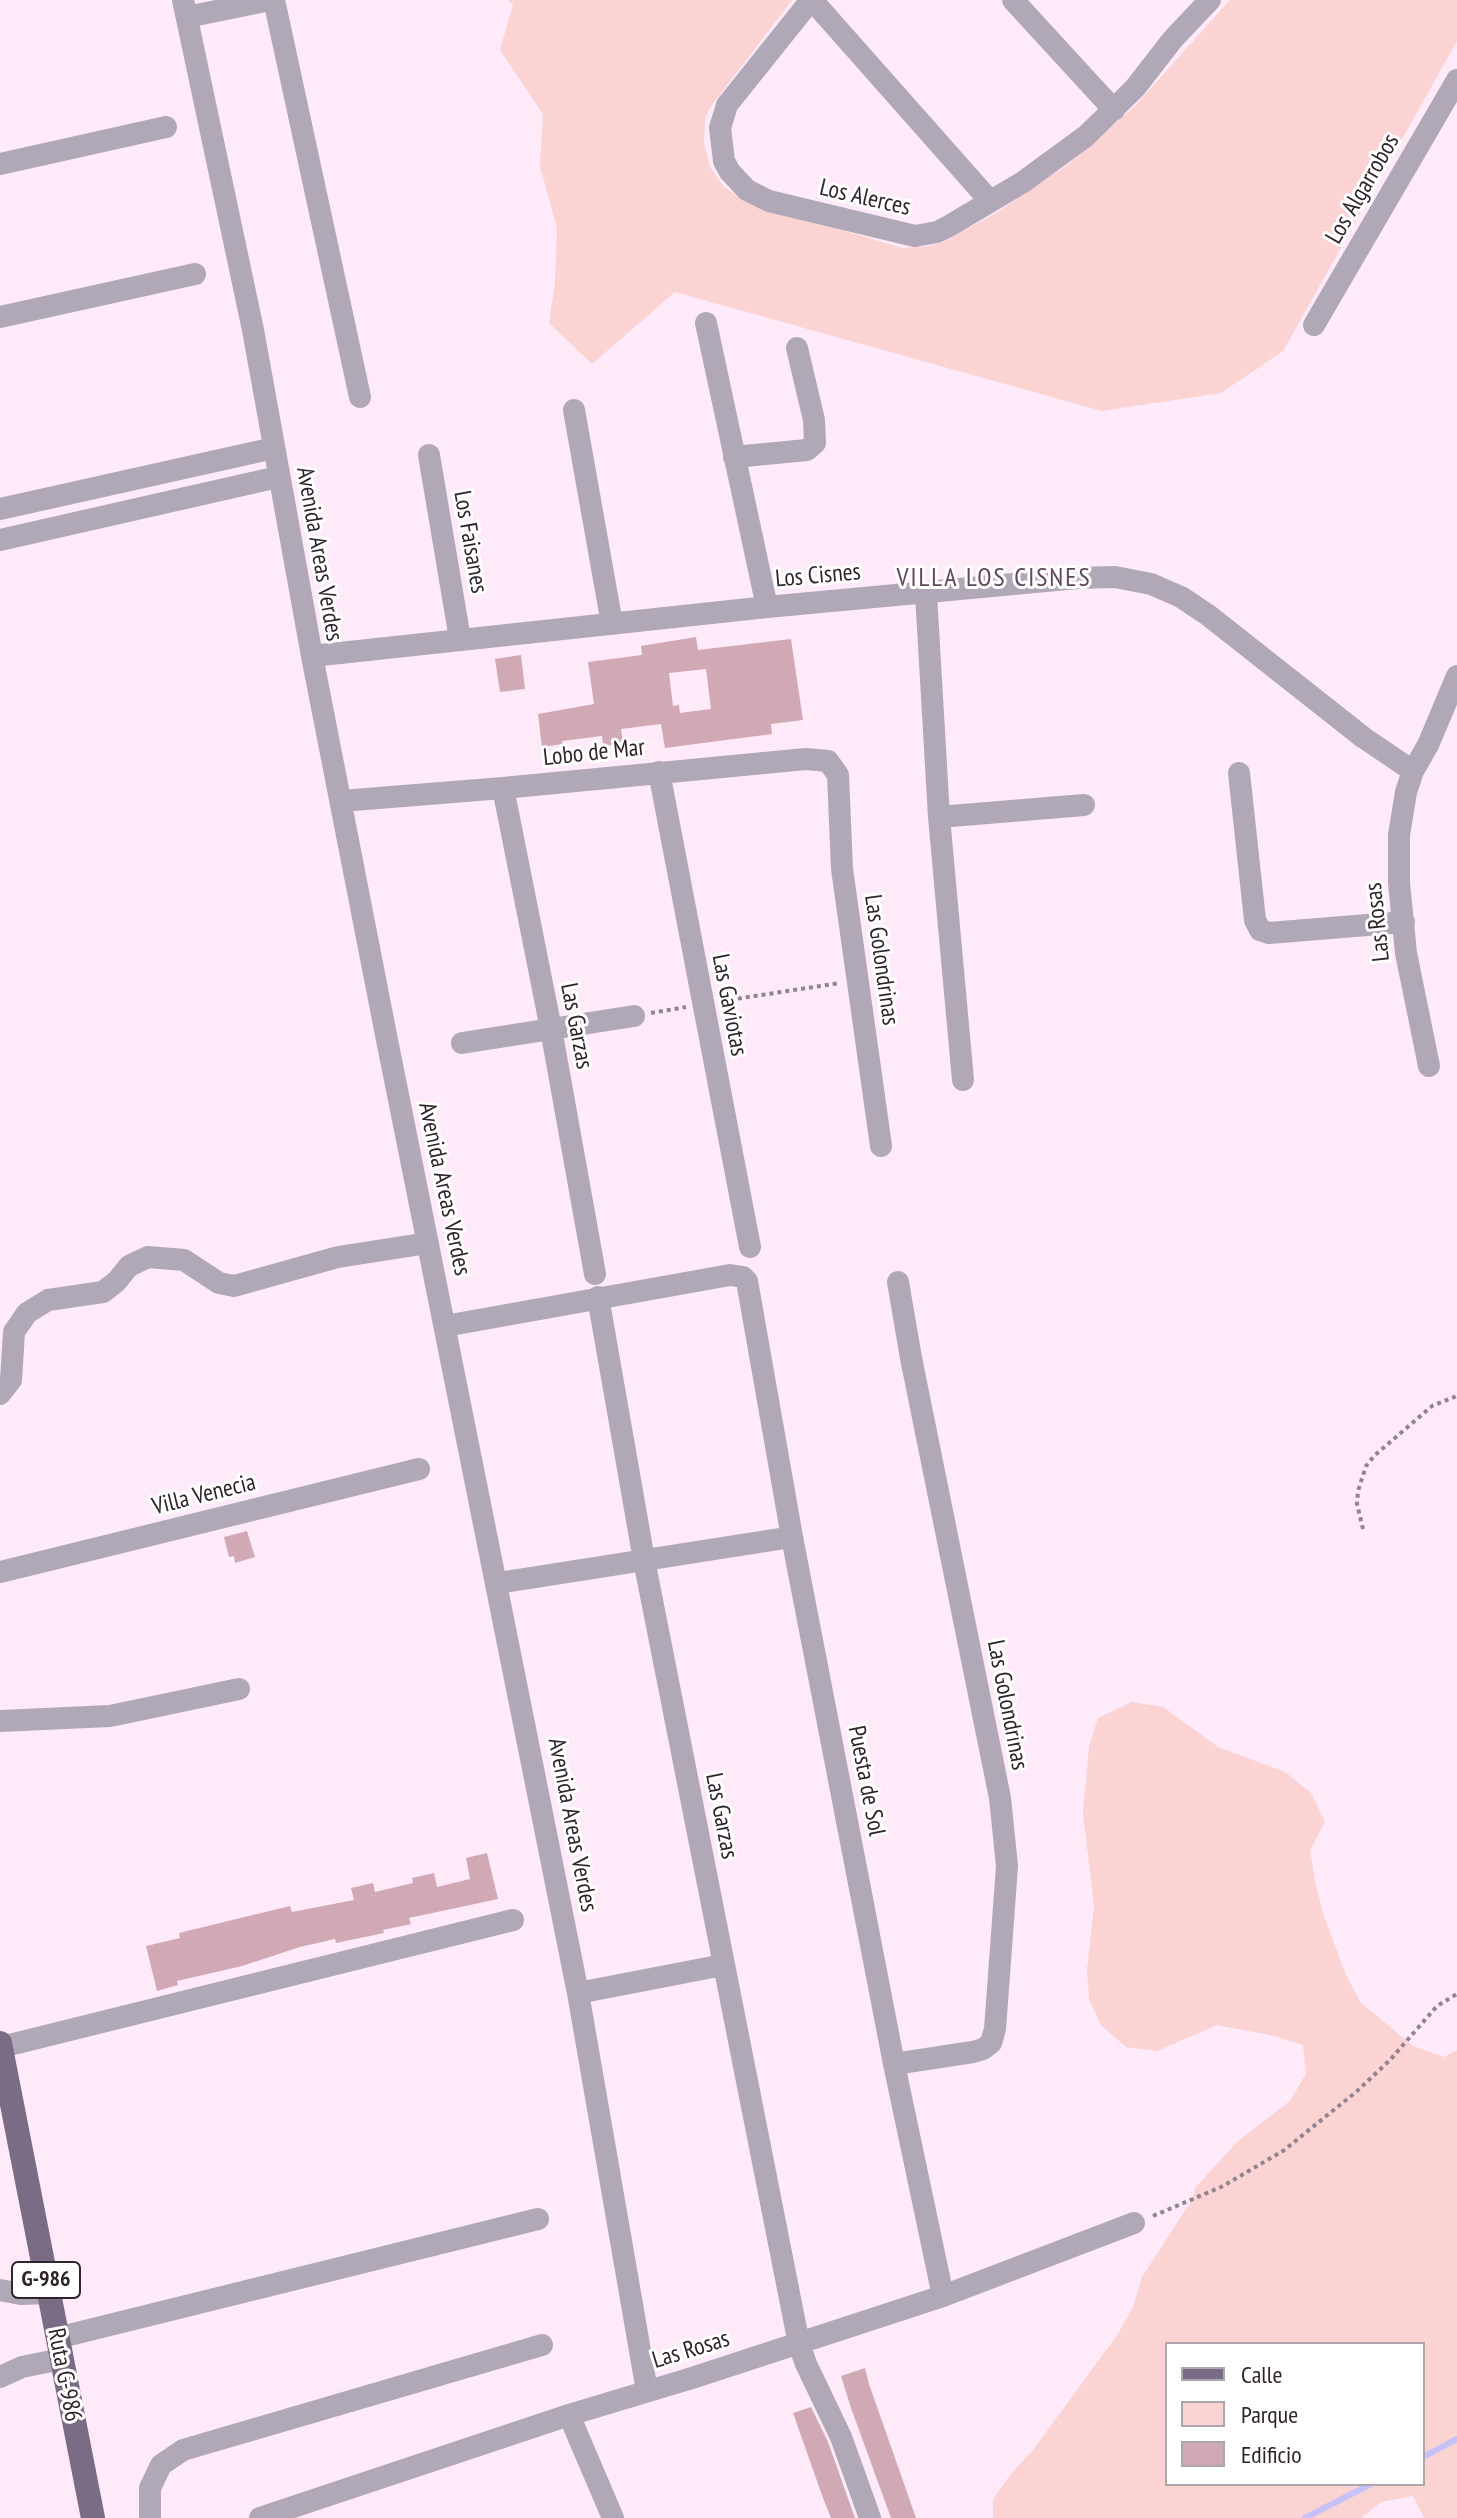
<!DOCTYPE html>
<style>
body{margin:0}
#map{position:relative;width:1457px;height:2518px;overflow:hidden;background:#feeaf9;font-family:"PT Sans Narrow",sans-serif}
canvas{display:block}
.legend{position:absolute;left:1165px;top:2342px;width:260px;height:144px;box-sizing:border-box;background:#fff;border:2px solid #aca7ab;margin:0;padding:10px 14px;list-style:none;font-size:24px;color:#2f232c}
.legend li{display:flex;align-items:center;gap:16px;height:40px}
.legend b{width:40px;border:2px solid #aca7ab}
</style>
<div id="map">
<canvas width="1457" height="2518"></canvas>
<ul class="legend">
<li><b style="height:10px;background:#7b6c85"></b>Calle</li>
<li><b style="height:22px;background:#fad3d2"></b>Parque</li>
<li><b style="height:22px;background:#d1a9b5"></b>Edificio</li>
</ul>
</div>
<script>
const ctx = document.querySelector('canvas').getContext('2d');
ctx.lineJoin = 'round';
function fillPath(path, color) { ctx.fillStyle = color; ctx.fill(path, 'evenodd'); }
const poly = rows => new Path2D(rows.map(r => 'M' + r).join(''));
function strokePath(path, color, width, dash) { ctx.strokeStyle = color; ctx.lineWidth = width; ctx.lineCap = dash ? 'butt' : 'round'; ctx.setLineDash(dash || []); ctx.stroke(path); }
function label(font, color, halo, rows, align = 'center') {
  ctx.font = font + ' "PT Sans Narrow",sans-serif'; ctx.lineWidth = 6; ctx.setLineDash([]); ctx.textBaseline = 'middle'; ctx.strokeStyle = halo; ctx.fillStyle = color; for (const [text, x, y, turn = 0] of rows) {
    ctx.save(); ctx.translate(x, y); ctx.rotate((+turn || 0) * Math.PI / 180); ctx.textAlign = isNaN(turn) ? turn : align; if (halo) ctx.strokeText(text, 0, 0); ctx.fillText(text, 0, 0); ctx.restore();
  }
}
const green = poly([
 [508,0,792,0,709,109,705,120,704,143,710,167,724,187,745,201,902,248,930,246,943,242,996,213,1070,163,1134,107,1230,0,1457,0,1457,41,1283,351,1221,393,1102,411,675,292,592,364,549,323,555,283,557,228,540,166,543,114,500,50,513,5],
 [1132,1702,1163,1707,1218,1747,1285,1772,1311,1793,1325,1822,1310,1850,1315,1881,1323,1914,1346,1975,1361,2003,1413,2046,1444,2057,1457,2050,1457,2518,1424,2518,1413,2496,1381,2502,1361,2518,993,2518,993,2499,1011,2474,1033,2450,1118,2334,1133,2307,1142,2277,1192,2200,1195,2188,1238,2141,1290,2101,1306,2074,1303,2045,1275,2036,1217,2025,1157,2051,1126,2047,1101,2025,1089,1999,1087,1970,1094,1906,1083,1813,1089,1747,1098,1718],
 [1423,2344,1423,2484,1167,2484,1167,2344]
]);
const stream = poly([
 [1423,2457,1457,2439],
 [1305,2518,1371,2484]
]);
const building = poly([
 [696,637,698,650,791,639,803,720,771,724,772,734,665,748,661,724,621,729,623,744,603,746,602,736,562,741,563,744,542,747,538,714,594,704,588,662,642,655,641,646],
 [706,669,711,709,680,713,679,705,673,706,669,673],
 [521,655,525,689,500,692,495,659],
 [247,1531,255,1557,235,1563,234,1556,229,1557,224,1537],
 [487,1853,498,1899,409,1918,411,1924,383,1930,384,1933,336,1943,335,1939,300,1947,242,1966,177,1981,178,1985,157,1991,146,1946,180,1938,179,1933,261,1913,290,1906,292,1912,354,1900,351,1888,373,1883,375,1892,413,1883,412,1878,434,1873,437,1887,470,1879,466,1858],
 [865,2368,869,2384,916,2518,891,2518,851,2408,841,2376],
 [811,2407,828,2442,855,2518,831,2518,823,2498,793,2413]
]);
const path = poly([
 [722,1001,840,983],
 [651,1013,686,1007],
 [1363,1529,1357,1504,1358,1491,1366,1466,1374,1456,1432,1406,1457,1396],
 [1153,2216,1221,2187,1283,2151,1356,2092,1390,2060,1437,2006,1457,1994]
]);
const minor = poly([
 [183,0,253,330,312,656,387,1040,578,1993,647,2391],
 [274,0,360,397],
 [811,0,727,105,720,128,724,161,730,172,747,190,769,201,915,236,937,232,949,226,1023,182,1086,136,1135,88,1173,39,1210,0],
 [812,0,990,201],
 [1013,0,1114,110],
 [187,17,270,0],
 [0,164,166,127],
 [0,317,195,274],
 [706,323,767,607],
 [1314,325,1457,80],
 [574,410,612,624],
 [429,455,460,639],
 [734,457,807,450,815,443,814,420,797,348],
 [0,509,274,448],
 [0,540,278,477],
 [926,594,939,817,963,1080],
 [312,656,767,607,1078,578,1115,577,1151,584,1181,597,1208,615,1364,738,1413,771],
 [659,772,750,1247],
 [1239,773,1255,920,1260,930,1269,933,1404,922],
 [503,788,551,1029,595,1274],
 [341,801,503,788,806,759,828,761,838,775,842,869,881,1146],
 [939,817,1084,805],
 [462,1043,634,1016],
 [1429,1066,1406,953,1399,883,1399,835,1406,792,1413,771,1428,745,1457,676],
 [598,1297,644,1560,799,2344,806,2364,841,2437,870,2518],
 [445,1326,730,1275,743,1277,747,1281,792,1537,894,2064,943,2296],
 [0,1394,11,1380,14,1332,27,1313,48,1300,103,1292,117,1281,129,1266,148,1257,184,1260,219,1283,234,1286,338,1257,428,1243],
 [0,1572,419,1469],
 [498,1583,792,1537],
 [0,1721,110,1716,239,1689],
 [578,1993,723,1965],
 [1,2047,513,1920],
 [894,2064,973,2052,983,2049,991,2043,995,2029,1007,1866,1000,1798,911,1358,898,1282],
 [0,2290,21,2294,48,2293],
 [57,2338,538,2219],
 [0,2377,22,2367,61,2359],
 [569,2415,613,2518],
 [150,2518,150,2488,161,2465,183,2450,542,2345],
 [260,2518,569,2415,692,2378,943,2296,1134,2223]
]);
const major = poly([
 [0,2043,93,2518]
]);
const shields = [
 [46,2280,68]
];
const shieldNames = [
 ["G-986",46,2280]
];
const streetNames = [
 ["Los Algarrobos",1363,189,-60],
 ["Los Alerces",865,198,13],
 ["Los Faisanes",470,542,80],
 ["Avenida Areas Verdes",319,554,80],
 ["Los Cisnes",818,576,-5],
 ["Lobo de Mar",594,753,-6],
 ["Las Rosas",1378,922,-96],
 ["Las Golondrinas",881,960,82],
 ["Las Gaviotas",729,1005,79],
 ["Las Garzas",576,1026,79],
 ["Avenida Areas Verdes",444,1189,78],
 ["Villa Venecia",204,1495,-14],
 ["Las Golondrinas",1007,1705,79],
 ["Puesta de Sol",866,1781,79],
 ["Las Garzas",721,1816,79],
 ["Avenida Areas Verdes",572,1825,79],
 ["Las Rosas",691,2350,-17],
 ["Ruta G-986",64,2375,79]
];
const neighbourhoodNames = [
 ["VILLA LOS CISNES",994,579]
];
fillPath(green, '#fad3d2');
strokePath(stream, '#c6c1f7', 6);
fillPath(building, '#d1a9b5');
strokePath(path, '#93838f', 4, [4, 4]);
strokePath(minor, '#b1a8b7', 22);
strokePath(major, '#7b6c85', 24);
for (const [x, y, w] of shields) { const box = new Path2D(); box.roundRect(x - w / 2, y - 18, w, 36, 6); ctx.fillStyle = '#fff'; ctx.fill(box); strokePath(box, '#2f232c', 2); }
label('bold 22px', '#2f232c', null, shieldNames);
label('24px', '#2f232c', '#fff', streetNames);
ctx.letterSpacing = '2px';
label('26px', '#62475c', '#fff', neighbourhoodNames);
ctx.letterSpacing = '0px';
</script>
